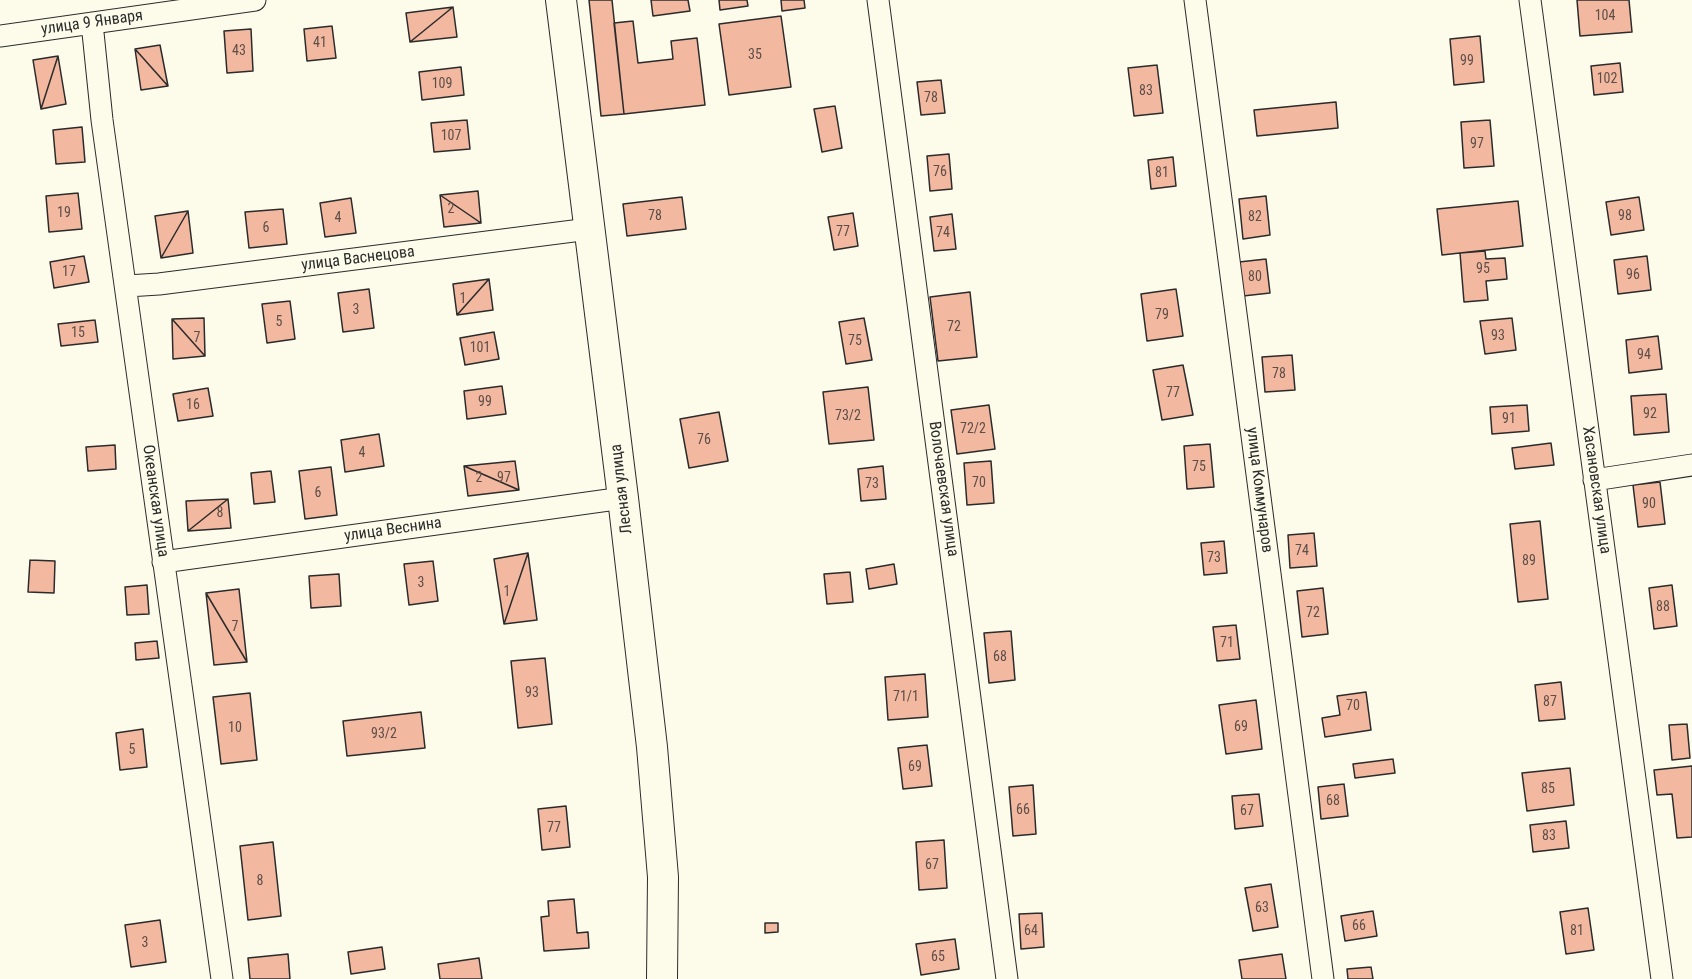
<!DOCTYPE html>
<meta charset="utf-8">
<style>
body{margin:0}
canvas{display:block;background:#fdfbea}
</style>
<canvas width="1692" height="979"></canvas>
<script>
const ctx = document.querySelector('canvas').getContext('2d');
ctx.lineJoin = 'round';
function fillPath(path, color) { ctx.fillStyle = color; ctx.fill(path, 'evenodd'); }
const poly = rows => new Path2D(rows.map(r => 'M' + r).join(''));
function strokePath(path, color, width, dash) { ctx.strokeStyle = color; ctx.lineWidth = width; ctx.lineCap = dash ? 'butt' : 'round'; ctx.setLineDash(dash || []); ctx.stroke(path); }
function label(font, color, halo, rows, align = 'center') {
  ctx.font = font + ' "Roboto Condensed",sans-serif'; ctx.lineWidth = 4.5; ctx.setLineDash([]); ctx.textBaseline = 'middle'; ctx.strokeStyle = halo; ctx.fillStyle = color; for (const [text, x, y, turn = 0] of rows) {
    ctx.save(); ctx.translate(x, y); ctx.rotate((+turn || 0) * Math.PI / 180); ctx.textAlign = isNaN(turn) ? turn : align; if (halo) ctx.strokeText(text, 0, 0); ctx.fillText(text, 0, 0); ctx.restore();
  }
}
const building = poly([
 [589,0,612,0,624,114,601,116,589,0],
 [651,0,688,0,690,11,653,16,651,0],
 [719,0,747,0,748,6,720,10,719,0],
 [781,0,804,0,805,8,782,11,781,0],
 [1577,0,1629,0,1632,32,1580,36,1577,0],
 [453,7,410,42,406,13,453,7],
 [453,7,457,37,410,42,453,7],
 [781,16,791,87,729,95,719,24,781,16],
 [633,21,638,63,673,59,671,41,697,38,705,105,624,114,614,23,633,21],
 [332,26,336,58,307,61,304,29,332,26],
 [251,29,253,71,227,73,224,31,251,29],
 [1480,36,1484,82,1454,85,1450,39,1480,36],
 [160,45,168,86,135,49,160,45],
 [135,49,168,86,141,90,135,49],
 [58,56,41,109,33,60,58,56],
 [58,56,66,104,41,109,58,56],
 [1620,63,1623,92,1594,95,1591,66,1620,63],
 [1157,65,1163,113,1134,116,1128,68,1157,65],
 [461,67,464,95,422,100,419,72,461,67],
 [941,80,945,113,921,115,917,82,941,80],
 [1336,102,1338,128,1257,136,1254,110,1336,102],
 [835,106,842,148,822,152,814,109,835,106],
 [467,120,470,149,434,152,431,123,467,120],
 [1490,120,1494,166,1464,168,1461,122,1490,120],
 [82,127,85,162,56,164,53,130,82,127],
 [949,154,952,189,930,191,927,156,949,154],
 [1173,157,1176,186,1151,189,1148,160,1173,157],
 [478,191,481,223,440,195,478,191],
 [78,193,82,229,49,232,46,196,78,193],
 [440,195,481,223,444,227,440,195],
 [1266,196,1270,235,1243,239,1239,199,1266,196],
 [682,197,686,229,627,236,623,204,682,197],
 [1639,197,1644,230,1611,235,1606,202,1639,197],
 [351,198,356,233,325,237,320,203,351,198],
 [1518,201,1523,246,1442,255,1437,209,1518,201],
 [283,209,287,244,249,248,245,212,283,209],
 [188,211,193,253,161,258,188,211],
 [188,211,161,258,155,216,188,211],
 [853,213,858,246,834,250,828,217,853,213],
 [952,214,956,249,934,251,930,217,952,214],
 [1485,251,1486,259,1505,258,1507,279,1486,281,1488,300,1464,302,1460,253,1485,251],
 [84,256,89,282,54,288,50,262,84,256],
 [1647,256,1651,290,1618,294,1614,260,1647,256],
 [1266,259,1270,293,1243,296,1239,262,1266,259],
 [489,279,457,315,453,284,489,279],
 [489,279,493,310,457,315,489,279],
 [369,289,374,328,343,332,338,293,369,289],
 [1176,289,1183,336,1147,341,1141,294,1176,289],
 [970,292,977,357,938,361,930,297,970,292],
 [290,301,295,339,267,343,262,304,290,301],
 [204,318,205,356,172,319,204,318],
 [864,318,872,360,846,364,839,322,864,318],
 [1512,318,1516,350,1485,354,1480,321,1512,318],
 [172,319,205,356,173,359,172,319],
 [95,320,98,342,61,346,58,324,95,320],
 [494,332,499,359,465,365,460,338,494,332],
 [1658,336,1662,369,1629,373,1626,340,1658,336],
 [1292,355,1295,390,1265,392,1262,357,1292,355],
 [1183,365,1193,415,1162,420,1153,370,1183,365],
 [502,386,506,414,467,419,464,391,502,386],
 [868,387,874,440,829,444,823,392,868,387],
 [208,388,213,416,178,421,173,394,208,388],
 [1666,394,1669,432,1634,435,1631,396,1666,394],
 [989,405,995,449,957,454,951,410,989,405],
 [1527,405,1529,431,1492,434,1490,407,1527,405],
 [719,412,728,461,689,468,680,419,719,412],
 [379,434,384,466,345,472,341,440,379,434],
 [1551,443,1554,465,1515,469,1512,448,1551,443],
 [1210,444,1214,487,1187,489,1184,446,1210,444],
 [115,445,116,469,88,471,86,447,115,445],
 [515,461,519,490,464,466,515,461],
 [991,461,994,503,967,505,964,463,991,461],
 [464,466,519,490,468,496,464,466],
 [883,466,886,499,861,501,858,469,883,466],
 [331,467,337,515,305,519,299,471,331,467],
 [271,471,275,502,254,504,251,473,271,471],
 [1660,482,1665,524,1638,527,1633,485,1660,482],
 [228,499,188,531,186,501,228,499],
 [228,499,231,528,188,531,228,499],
 [1540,521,1548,599,1518,602,1510,524,1540,521],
 [1314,533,1317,566,1290,568,1288,535,1314,533],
 [1224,541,1227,573,1204,575,1201,543,1224,541],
 [528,553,537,620,504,624,528,553],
 [528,553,504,624,494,559,528,553],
 [30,560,55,561,54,593,28,592,30,560],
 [433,561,438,601,409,605,404,564,433,561],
 [894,564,897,584,869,589,866,569,894,564],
 [850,572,853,602,827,604,824,574,850,572],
 [339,574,341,606,311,608,309,576,339,574],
 [147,585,149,614,127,615,125,587,147,585],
 [1672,585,1677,626,1654,629,1649,588,1672,585],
 [1323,588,1328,634,1302,637,1297,591,1323,588],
 [239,589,247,662,206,593,239,589],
 [206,593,247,662,214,665,206,593],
 [1236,625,1240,659,1217,661,1213,627,1236,625],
 [1011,631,1015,680,989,683,984,633,1011,631],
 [157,641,159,658,136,660,135,643,157,641],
 [545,658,552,724,518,728,511,661,545,658],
 [925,674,928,717,888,720,885,677,925,674],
 [1561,682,1565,719,1539,721,1535,685,1561,682],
 [1366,692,1371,730,1325,737,1322,718,1340,715,1337,696,1366,692],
 [250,693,257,760,221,764,213,697,250,693],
 [1256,700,1262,749,1226,754,1219,705,1256,700],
 [421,712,425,748,347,756,343,721,421,712],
 [1687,724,1690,758,1672,760,1669,725,1687,724],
 [143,729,147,767,120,770,116,733,143,729],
 [927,745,932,786,903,789,898,748,927,745],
 [1393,759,1395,773,1355,778,1353,764,1393,759],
 [1692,766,1692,837,1677,838,1672,794,1657,795,1654,770,1692,766],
 [1570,768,1574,805,1527,811,1522,773,1570,768],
 [1344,784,1348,816,1321,819,1318,787,1344,784],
 [1033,785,1036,834,1013,836,1009,787,1033,785],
 [1259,794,1263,826,1235,829,1232,796,1259,794],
 [566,806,570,847,542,850,538,809,566,806],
 [1566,821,1569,848,1533,852,1530,825,1566,821],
 [944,840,947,888,919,890,916,842,944,840],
 [273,842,281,916,248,920,240,846,273,842],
 [1271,884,1278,927,1253,931,1245,888,1271,884],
 [574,899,577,933,588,932,589,948,544,951,541,917,549,916,548,901,574,899],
 [1588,908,1594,950,1566,954,1560,912,1588,908],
 [1373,911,1377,936,1345,941,1341,916,1373,911],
 [1042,913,1044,947,1021,949,1019,914,1042,913],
 [160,920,166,962,131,967,125,925,160,920],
 [765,923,778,923,778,932,765,933,765,923],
 [955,939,959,969,921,975,916,944,955,939],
 [382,947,385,969,351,974,348,952,382,947],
 [288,954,290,979,250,979,248,958,288,954],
 [1282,954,1286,979,1242,979,1239,960,1282,954],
 [479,958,482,979,440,979,438,964,479,958],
 [1371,967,1373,979,1348,979,1347,969,1371,967]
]);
const street = poly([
 [878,0,1007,979],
 [1195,0,1323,979],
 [1530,0,1662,979],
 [92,23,102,120,222,979],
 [0,36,255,0],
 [127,286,159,284,589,229],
 [1594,480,1692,465],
 [163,562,623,498]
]);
const secondary = poly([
 [561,0,623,498,652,747,663,877,662,979]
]);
const numberNames = [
 ["104",1605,16],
 ["41",320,43],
 ["43",239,51],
 ["35",755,55],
 ["99",1467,61],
 ["102",1607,79],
 ["109",442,84],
 ["83",1146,91],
 ["78",931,98],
 ["107",451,136],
 ["97",1477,144],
 ["76",940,172],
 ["81",1162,173],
 ["2",451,209],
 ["19",64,213],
 ["78",655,216],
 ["98",1625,216],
 ["82",1255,217],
 ["4",338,218],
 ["6",266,228],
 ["77",843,232],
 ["74",943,233],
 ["95",1483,269],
 ["17",69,272],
 ["96",1633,275],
 ["80",1255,277],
 ["1",463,299],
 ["3",356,310],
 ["79",1162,315],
 ["5",279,322],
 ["72",954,327],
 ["15",78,333],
 ["93",1498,336],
 ["7",197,338],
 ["75",855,341],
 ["101",480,348],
 ["94",1644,355],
 ["78",1279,374],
 ["77",1173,393],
 ["99",485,402],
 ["16",193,405],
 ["92",1650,414],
 ["73/2",848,416],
 ["91",1509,419],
 ["72/2",973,429],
 ["76",704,440],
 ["4",362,453],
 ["75",1199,467],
 ["2",479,478],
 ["97",504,478],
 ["70",979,483],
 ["73",872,484],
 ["6",318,493],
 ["90",1649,504],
 ["8",220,513],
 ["74",1302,551],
 ["73",1214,558],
 ["89",1529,561],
 ["3",421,583],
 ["1",507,592],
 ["88",1663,607],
 ["72",1313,613],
 ["7",235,627],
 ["71",1227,643],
 ["68",1000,657],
 ["93",532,693],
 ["71/1",906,697],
 ["87",1550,702],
 ["70",1353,706],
 ["69",1241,727],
 ["10",235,728],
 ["93/2",384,734],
 ["5",132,750],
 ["69",915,767],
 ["85",1548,789],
 ["68",1333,801],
 ["66",1023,810],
 ["67",1247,811],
 ["77",554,828],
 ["83",1549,836],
 ["67",932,865],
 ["8",260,881],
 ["63",1262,908],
 ["66",1359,926],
 ["64",1031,931],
 ["81",1577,931],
 ["3",145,943],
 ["65",938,957]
];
const streetNames = [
 ["улица 9 Января",92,23,-8],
 ["улица Васнецова",358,259,-7],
 ["Лесная улица",622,489,-97],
 ["Волочаевская улица",943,489,82],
 ["улица Коммунаров",1259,490,83],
 ["Хасановская улица",1596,490,82],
 ["Океанская улица",155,501,82],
 ["улица Веснина",393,530,-8]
];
fillPath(building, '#f2b8a0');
strokePath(building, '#2b2b2b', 1.5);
strokePath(street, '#2b2b2b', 23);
strokePath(secondary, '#2b2b2b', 32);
strokePath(street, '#fdfbea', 21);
strokePath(secondary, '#fdfbea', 30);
label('14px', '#5d4e48', null, numberNames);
label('16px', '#2b2b2b', '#fdfbea', streetNames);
</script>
